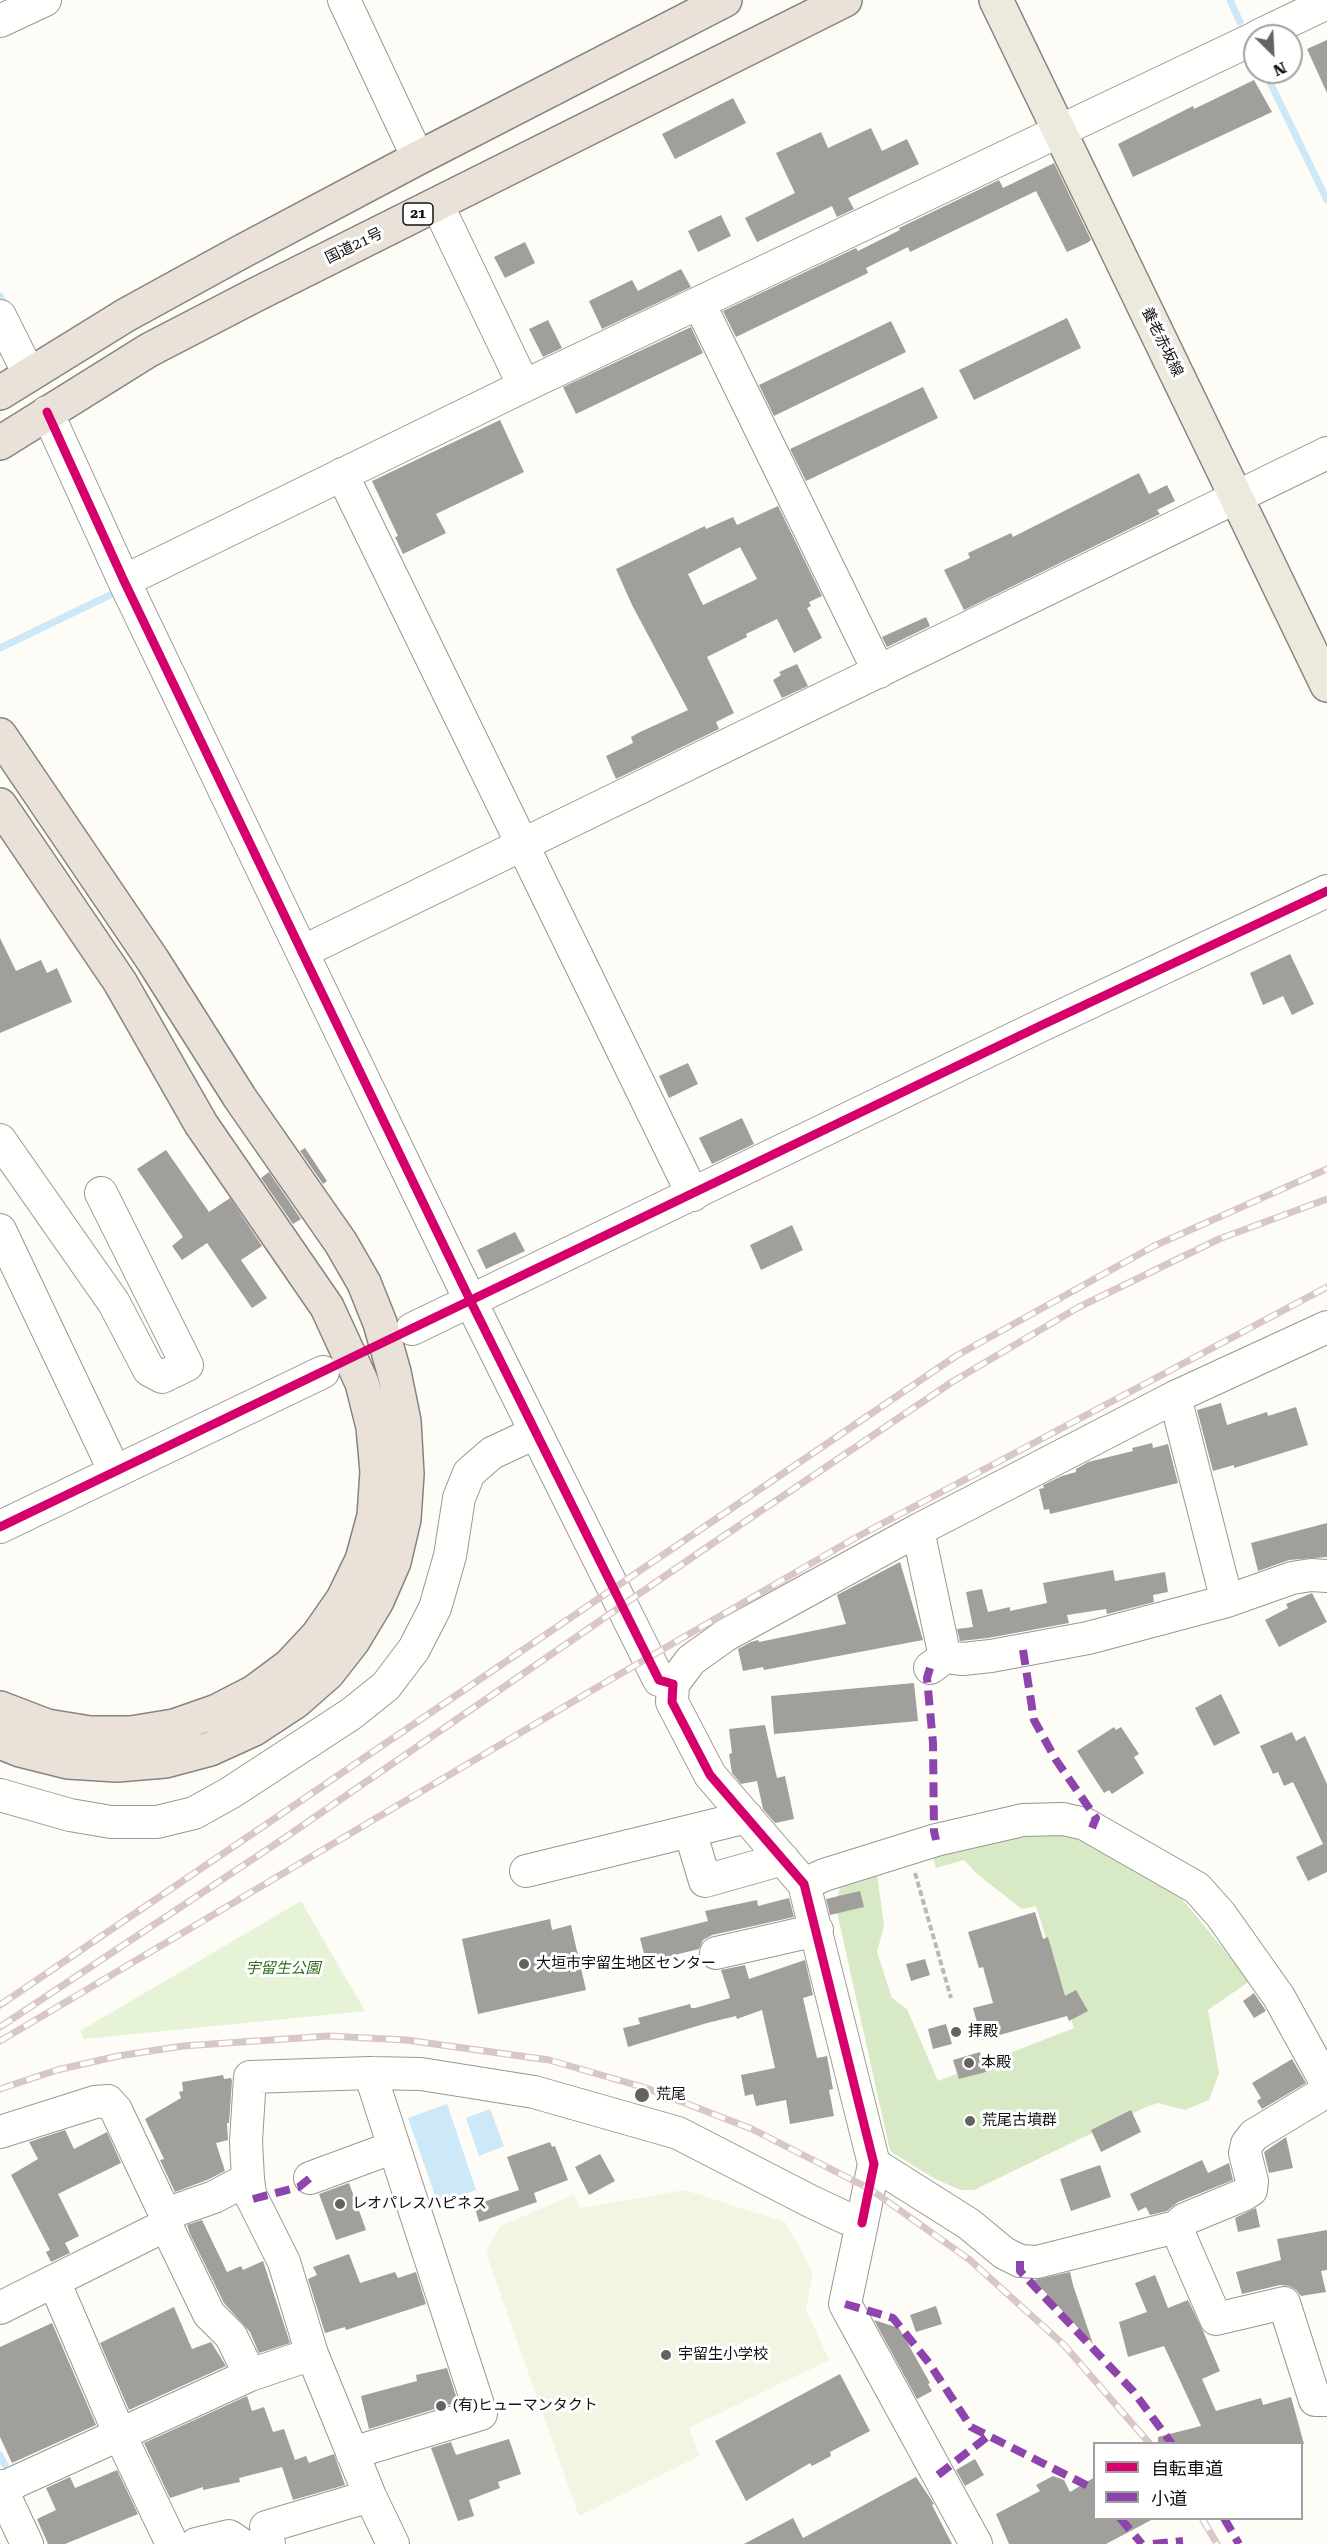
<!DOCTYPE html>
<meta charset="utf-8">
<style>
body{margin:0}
#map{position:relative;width:1327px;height:2544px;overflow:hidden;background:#fdfcf7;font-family:"Roboto Serif","Noto Sans JP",serif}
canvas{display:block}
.legend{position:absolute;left:1093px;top:2442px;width:210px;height:78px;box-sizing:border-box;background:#fff;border:2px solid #a0a0a0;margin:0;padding:8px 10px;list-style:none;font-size:18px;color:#111}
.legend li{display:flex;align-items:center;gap:12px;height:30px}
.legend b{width:30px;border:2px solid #a0a0a0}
.north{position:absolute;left:1243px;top:24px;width:60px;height:60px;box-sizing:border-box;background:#fff;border:2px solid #a0a0a0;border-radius:50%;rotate:156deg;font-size:16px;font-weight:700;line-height:24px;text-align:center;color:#111}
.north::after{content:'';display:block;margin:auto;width:21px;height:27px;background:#646362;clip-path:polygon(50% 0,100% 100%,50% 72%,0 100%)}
</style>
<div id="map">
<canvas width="1327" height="2544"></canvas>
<ul class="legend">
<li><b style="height:8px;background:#d6006c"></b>自転車道</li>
<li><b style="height:8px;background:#8e44ad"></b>小道</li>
</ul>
<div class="north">N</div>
</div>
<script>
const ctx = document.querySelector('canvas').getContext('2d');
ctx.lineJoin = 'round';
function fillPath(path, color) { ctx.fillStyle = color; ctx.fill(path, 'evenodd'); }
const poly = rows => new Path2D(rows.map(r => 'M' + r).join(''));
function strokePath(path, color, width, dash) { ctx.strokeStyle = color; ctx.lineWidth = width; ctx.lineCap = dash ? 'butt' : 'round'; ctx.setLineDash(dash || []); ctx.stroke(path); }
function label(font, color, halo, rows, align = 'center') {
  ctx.font = font + ' "Roboto Serif","Noto Sans JP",serif'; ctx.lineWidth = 6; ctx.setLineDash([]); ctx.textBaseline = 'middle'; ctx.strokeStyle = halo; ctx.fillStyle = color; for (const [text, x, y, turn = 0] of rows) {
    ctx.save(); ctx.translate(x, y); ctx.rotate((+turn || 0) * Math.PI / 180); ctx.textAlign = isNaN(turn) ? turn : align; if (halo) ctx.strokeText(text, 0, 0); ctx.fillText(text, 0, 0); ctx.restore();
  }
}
const green = poly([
 [301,1901,365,2011,84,2039,80,2031]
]);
const forest = poly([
 [1028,1830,1088,1837,1172,1887,1250,1981,1208,2010,1219,2073,1209,2100,1185,2110,1158,2103,1146,2107,974,2190,961,2190,935,2179,890,2151,835,1903,840,1888,851,1881,877,1873,884,1926,877,1952,892,1998,907,2009,938,2081,1074,2028,1036,1906,1022,1909,977,1874,964,1860,936,1868,933,1857]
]);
const pitch = poly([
 [684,2190,785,2222,813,2272,806,2309,829,2360,689,2428,699,2456,579,2516,486,2253,500,2226,574,2195,581,2208]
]);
const water = poly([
 [447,2104,476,2190,438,2204,408,2118],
 [490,2109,504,2146,479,2156,466,2118]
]);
const stream = poly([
 [1230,0,1240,22],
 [1265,72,1327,200],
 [0,296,6,308],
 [0,648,112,594],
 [0,2455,5,2465]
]);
const building = poly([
 [1327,40,1327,93,1307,49],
 [1254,80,1272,112,1133,177,1118,144,1193,106,1194,109],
 [733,98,746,123,675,159,662,134],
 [871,128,882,151,907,139,919,164,848,198,854,209,837,217,832,206,757,242,745,218,795,193,776,153,821,132,828,148],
 [1054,163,1091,240,1087,243,1067,252,1036,191,910,252,908,247,866,268,868,273,736,337,723,311,856,248,858,251,900,230,899,228,999,180,1003,188],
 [721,215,731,236,698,252,688,231],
 [525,242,535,263,505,278,494,257],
 [681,269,691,287,602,329,589,301,632,280,638,291],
 [1067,318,1081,348,974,400,959,370],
 [548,320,562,348,543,357,529,329],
 [891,321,906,352,774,416,759,385],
 [691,327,703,353,576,414,563,387],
 [923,387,938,418,806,481,790,449],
 [500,420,524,472,436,514,446,533,403,554,395,537,398,536,372,481],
 [1139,473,1149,494,1167,485,1175,501,1157,510,1160,514,964,610,944,570,970,558,968,553,1011,533,1013,537],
 [778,506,822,596,809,602,811,606,807,608,822,638,794,653,777,619,746,634,747,637,707,657,734,713,716,722,719,729,616,779,606,756,633,743,631,737,638,733,688,710,632,605,616,569,705,526,706,529,733,517,737,525],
 [740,547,757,579,703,605,688,574],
 [926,617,930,626,887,647,882,637],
 [797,664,808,686,782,698,773,680,781,675,779,672],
 [0,938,16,971,41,960,47,973,57,968,72,1002,0,1033],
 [1290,954,1314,1004,1292,1015,1283,996,1263,1005,1250,973],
 [688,1063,698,1084,669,1098,659,1076],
 [742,1118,754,1144,712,1164,699,1138],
 [305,1148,327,1181,323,1184,300,1151],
 [166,1150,209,1212,230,1198,262,1246,241,1260,267,1298,252,1308,207,1243,182,1260,172,1246,183,1237,137,1169],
 [269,1172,301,1219,293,1224,261,1178],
 [792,1225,803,1250,761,1270,750,1245],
 [515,1232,525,1251,486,1269,477,1250],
 [1221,1403,1227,1425,1267,1412,1268,1416,1296,1407,1308,1445,1234,1468,1234,1465,1213,1471,1197,1410],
 [1152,1443,1153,1448,1168,1444,1178,1483,1050,1514,1049,1509,1044,1510,1039,1489,1044,1488,1043,1485,1062,1476,1076,1472,1076,1469,1088,1462,1133,1451,1132,1448],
 [1327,1523,1327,1557,1289,1560,1258,1571,1251,1543],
 [900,1562,923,1640,764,1670,763,1667,743,1671,738,1649,751,1642,758,1640,759,1642,846,1624,837,1595],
 [1113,1570,1115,1581,1165,1572,1168,1592,1153,1595,1154,1602,1111,1613,1107,1614,1106,1609,1067,1615,1069,1623,988,1638,960,1641,957,1629,973,1627,966,1592,982,1589,988,1612,1010,1607,1010,1611,1047,1603,1043,1583],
 [1312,1593,1327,1622,1279,1647,1265,1620,1288,1608,1286,1604],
 [914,1683,918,1721,774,1734,771,1696],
 [1221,1694,1240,1733,1214,1746,1195,1708],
 [765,1725,777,1778,785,1776,794,1819,775,1823,763,1809,757,1781,741,1784,732,1773,729,1754,732,1753,729,1729],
 [1114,1727,1116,1730,1121,1727,1139,1754,1134,1757,1144,1773,1112,1794,1109,1790,1104,1793,1077,1751],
 [1292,1732,1296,1741,1305,1736,1327,1784,1327,1872,1308,1881,1296,1857,1323,1844,1293,1782,1284,1786,1278,1772,1273,1774,1260,1746],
 [860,1891,864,1907,830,1915,826,1899],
 [789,1898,794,1917,712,1935,703,1940,699,1949,646,1962,640,1938,708,1921,705,1911,757,1900,758,1906],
 [1035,1912,1043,1939,1048,1937,1065,1996,1076,1990,1088,2011,1069,2021,1067,2016,982,2040,973,2008,993,2003,983,1967,979,1968,968,1932],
 [550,1919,552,1930,571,1925,586,1990,478,2014,462,1939],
 [925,1959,930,1975,911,1981,906,1964],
 [805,1960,813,1995,803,1998,817,2058,827,2056,833,2089,829,2090,834,2116,790,2124,786,2100,756,2106,753,2094,745,2096,741,2075,775,2068,762,2010,737,2019,736,2016,707,2023,628,2047,623,2028,640,2024,638,2018,690,2004,691,2008,695,2008,730,1998,721,1970,745,1965,749,1979],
 [1254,1993,1266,2011,1254,2018,1243,2001],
 [946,2024,952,2044,933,2049,928,2029],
 [980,2052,986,2072,959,2079,953,2060],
 [1292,2059,1306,2083,1262,2109,1257,2101,1261,2098,1252,2083],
 [223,2075,224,2079,231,2078,232,2081,229,2123,227,2123,228,2140,216,2143,225,2171,207,2180,175,2192,160,2160,164,2159,145,2119,181,2098,179,2092,183,2091,182,2082],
 [1131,2110,1141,2132,1101,2152,1091,2130],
 [65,2130,74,2149,107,2132,121,2163,58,2194,79,2236,65,2243,70,2253,51,2262,46,2252,50,2250,11,2175,38,2159,29,2142],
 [1286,2137,1293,2168,1269,2173,1264,2152],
 [550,2142,552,2147,555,2146,568,2180,534,2193,537,2202,479,2222,474,2205,519,2190,507,2157],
 [600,2154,615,2181,589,2195,575,2167],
 [1202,2160,1208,2173,1229,2163,1233,2180,1178,2202,1167,2211,1150,2215,1146,2207,1138,2211,1130,2194],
 [1100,2165,1111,2197,1071,2211,1060,2179],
 [349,2183,366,2230,336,2240,319,2194],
 [1256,2208,1260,2227,1238,2232,1235,2218],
 [202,2220,227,2272,241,2266,243,2270,263,2261,290,2343,259,2353,250,2332,224,2303,190,2234,187,2225],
 [1327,2230,1327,2270,1321,2271,1326,2292,1301,2296,1296,2290,1289,2286,1280,2285,1242,2294,1236,2272,1281,2260,1277,2239],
 [349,2254,360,2283,395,2272,398,2278,416,2272,426,2304,346,2330,345,2327,325,2333,308,2279,317,2275,313,2267],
 [1070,2272,1073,2285,1093,2344,1034,2280],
 [1155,2275,1168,2308,1188,2300,1203,2331,1220,2371,1202,2379,1216,2411,1261,2398,1263,2405,1291,2397,1304,2444,1158,2444,1158,2437,1201,2426,1164,2346,1128,2357,1119,2322,1147,2312,1135,2283],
 [936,2306,942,2324,916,2332,910,2315],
 [174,2307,192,2349,211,2342,226,2366,129,2410,100,2343],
 [874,2320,899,2328,930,2383,928,2384,932,2391,917,2399],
 [52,2323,96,2425,12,2463,0,2437,0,2347],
 [447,2368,458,2402,369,2429,361,2396,417,2381,416,2375],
 [840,2374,870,2431,830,2452,831,2456,812,2466,810,2463,746,2501,715,2441],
 [247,2396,252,2411,264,2407,273,2432,284,2429,295,2460,306,2456,309,2463,334,2454,345,2485,293,2500,282,2467,239,2478,240,2482,203,2490,203,2487,170,2498,144,2443],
 [509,2439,521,2474,498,2482,500,2488,469,2500,474,2516,458,2521,431,2448,451,2442,456,2455],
 [975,2459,984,2475,965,2486,956,2470],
 [117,2470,138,2514,65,2544,48,2544,37,2519,56,2510,46,2488,70,2477,75,2488],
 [1053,2476,1064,2480,1070,2492,1095,2477,1095,2518,1155,2518,1106,2544,1009,2544,996,2514,1040,2491,1036,2485],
 [916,2477,934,2504,932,2505,952,2544,744,2544,793,2518,803,2538]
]);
const path = poly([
 [915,1873,951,1998]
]);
const minor = poly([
 [344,0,418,158],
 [0,21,45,0],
 [1258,36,1327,3],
 [437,204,524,386],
 [699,303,879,672],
 [0,316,29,374],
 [47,412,124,581,302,952,471,1302,659,1680,673,1684,672,1702,710,1775,804,1884,874,2164,862,2223],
 [342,474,693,1195],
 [124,581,524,386,1255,38],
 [302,952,1327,453],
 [0,1140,114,1303,149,1370,162,1377,187,1365,101,1193],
 [0,1230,115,1472],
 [412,1329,1042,1025,1327,891],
 [1175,1397,1227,1601],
 [0,1527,323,1372],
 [918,1530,945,1657],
 [930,1668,945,1657,963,1659,991,1656,1088,1638,1227,1601,1292,1578,1311,1575,1327,1576],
 [673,1684,691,1660,726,1635,918,1530,1175,1397,1327,1327],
 [0,1795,70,1815,111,1822,157,1822,194,1813,230,1793,351,1714,386,1686,414,1649,435,1608,450,1556,459,1498,469,1473,492,1453,535,1433],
 [747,1817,690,1831,705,1881,783,1859],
 [526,1871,690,1831],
 [804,1884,824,1875,936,1840,1023,1820,1063,1819,1085,1824,1197,1888,1221,1915,1279,1997,1327,2084],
 [716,1953,817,1930],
 [0,2132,95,2102,108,2101,116,2110,167,2218,166,2225],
 [874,2164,969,2224,1004,2253,1020,2261,1037,2262,1176,2227,1185,2219,1243,2195,1251,2190,1252,2181,1245,2153,1247,2144,1254,2135,1327,2091],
 [310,2178,394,2147],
 [248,2179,250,2194,284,2262,312,2354,370,2496,393,2544],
 [167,2218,177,2210,214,2197,248,2179,246,2141,250,2077,370,2073,421,2074,534,2092,678,2133,810,2201,846,2218,862,2223,845,2304,976,2544],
 [1176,2227,1216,2319,1284,2303,1315,2400,1327,2400],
 [54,2281,120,2435,172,2544],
 [0,2308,166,2225,209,2314,231,2336,250,2375],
 [352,2453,481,2414,370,2073],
 [0,2486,27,2544],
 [0,2489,250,2375,312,2354],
 [196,2544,229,2536,241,2544],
 [269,2544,266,2527,370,2496]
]);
const major = poly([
 [996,0,1327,685]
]);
const highway = poly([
 [0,393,126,315,239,253,418,158,725,0],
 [0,443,149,350,257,294,845,0],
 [0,735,152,959,240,1098,341,1243,364,1283,380,1323,394,1372,404,1421,407,1474,404,1519,394,1562,377,1601,353,1641,328,1673,295,1702,254,1729,210,1749,165,1761,117,1765,68,1762,20,1750,0,1742],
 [0,805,120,982,201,1124,327,1307,362,1383,373,1427,377,1472,374,1516,362,1560,343,1599,318,1635,289,1666,254,1692,217,1711,174,1726,131,1733,90,1733,47,1726,0,1708]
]);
const rail = poly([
 [0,2005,956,1356,1154,1246,1327,1169],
 [0,2027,283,1839,697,1554,952,1382,1079,1307,1219,1239,1327,1199],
 [0,2041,601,1685,855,1538,1327,1287],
 [0,2089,57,2070,118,2056,183,2046,329,2036,406,2040,549,2060,646,2088,752,2129,870,2189,970,2260,1064,2345,1150,2444],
 [1202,2518,1217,2544]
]);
const quiet = poly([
 [1023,1650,1034,1720,1056,1760,1096,1818,1092,1828],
 [930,1668,927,1678,933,1743,934,1831,936,1840],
 [253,2199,299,2187,310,2178],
 [1020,2261,1020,2271,1133,2391,1172,2444],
 [845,2304,893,2318,929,2363,971,2427,1094,2489],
 [938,2475,987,2437],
 [1120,2518,1142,2544],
 [1224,2518,1239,2544],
 [1153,2544,1183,2541]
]);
const cycleway = poly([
 [47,412,124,581,302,952,471,1302,659,1680,673,1684,672,1702,710,1775,804,1884,874,2164,862,2223],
 [0,1527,1042,1025,1327,891]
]);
const markers = [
 [524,1964,6,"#646362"],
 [956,2032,6,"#646362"],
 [969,2063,6,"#646362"],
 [642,2095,8,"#646362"],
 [970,2121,6,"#646362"],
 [340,2204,6,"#646362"],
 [666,2355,6,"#646362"],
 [441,2406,6,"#646362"]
];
const shields = [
 [418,214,30]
];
const shieldNames = [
 ["21",418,214]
];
const streetNames = [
 ["国道21号",354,246,-26],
 ["養老赤坂線",1162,342,64]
];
const poiNames = [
 ["大垣市宇留生地区センター",536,1964],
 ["拝殿",968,2032],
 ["本殿",981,2063],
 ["荒尾",656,2095],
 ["荒尾古墳群",982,2121],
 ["レオパレスハピネス",352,2204],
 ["宇留生小学校",678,2355],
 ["(有)ヒューマンタクト",453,2406]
];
const parkNames = [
 ["宇留生公園",283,1969]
];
fillPath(green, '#e7f3d7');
fillPath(forest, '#d8eac5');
fillPath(pitch, '#f0f6e1');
fillPath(water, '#cde8f7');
strokePath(stream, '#cde8f7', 7);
fillPath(building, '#a19f9c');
strokePath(minor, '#979795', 34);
strokePath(major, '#858482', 36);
strokePath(highway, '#858482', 36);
strokePath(path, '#b9b9b8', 4, [6, 3]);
strokePath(minor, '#fffffe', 32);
strokePath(major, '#ede9dc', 33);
strokePath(highway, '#eae1d8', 33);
strokePath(rail, '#d9c6c7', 7);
strokePath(rail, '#fff', 4.5, [14]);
strokePath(quiet, '#8e44ad', 8, [15, 8]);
strokePath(cycleway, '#d6006c', 9);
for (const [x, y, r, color] of markers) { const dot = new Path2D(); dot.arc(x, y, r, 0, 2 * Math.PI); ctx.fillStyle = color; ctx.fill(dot); strokePath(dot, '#fff', 2); }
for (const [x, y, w] of shields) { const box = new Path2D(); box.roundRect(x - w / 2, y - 11, w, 22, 4.5); ctx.fillStyle = '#fff'; ctx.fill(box); strokePath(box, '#111', 1.5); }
label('bold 14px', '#111', null, shieldNames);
label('15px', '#111', '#fff', streetNames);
label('15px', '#111', '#fff', poiNames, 'left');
label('italic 15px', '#2f6b1f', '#fff', parkNames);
</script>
